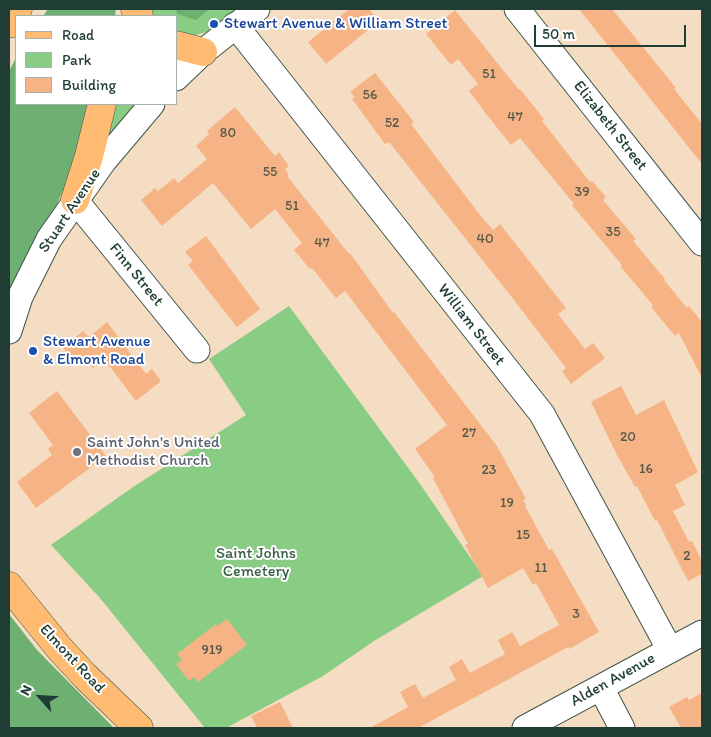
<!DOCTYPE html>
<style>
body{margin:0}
#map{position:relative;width:711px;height:737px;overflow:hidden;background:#f5ddc3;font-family:Itim,sans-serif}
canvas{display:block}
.frame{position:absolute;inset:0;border:10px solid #1f3d34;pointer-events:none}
.legend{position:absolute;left:15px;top:15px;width:162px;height:90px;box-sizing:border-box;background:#fff;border:1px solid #a5b1ae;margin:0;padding:6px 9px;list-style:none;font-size:15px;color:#1f3d34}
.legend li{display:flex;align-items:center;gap:10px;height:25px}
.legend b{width:25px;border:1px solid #a5b1ae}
.north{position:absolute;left:15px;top:672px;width:50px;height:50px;-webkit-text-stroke:4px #fff;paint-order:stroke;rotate:296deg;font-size:14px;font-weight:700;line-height:20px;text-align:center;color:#1f3d34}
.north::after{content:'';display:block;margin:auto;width:18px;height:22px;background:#1f3d34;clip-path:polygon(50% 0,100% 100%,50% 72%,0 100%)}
.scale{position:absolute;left:534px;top:25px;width:152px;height:22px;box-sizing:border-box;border:2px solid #1f3d34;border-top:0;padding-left:6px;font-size:15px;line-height:18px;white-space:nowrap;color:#1f3d34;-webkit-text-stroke:4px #fff;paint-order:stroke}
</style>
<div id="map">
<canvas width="711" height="737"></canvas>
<div class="frame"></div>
<ul class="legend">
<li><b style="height:6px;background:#ffbb71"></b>Road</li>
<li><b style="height:14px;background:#89cc84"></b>Park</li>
<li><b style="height:14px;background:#f6b385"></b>Building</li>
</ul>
<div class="north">N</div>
<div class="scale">50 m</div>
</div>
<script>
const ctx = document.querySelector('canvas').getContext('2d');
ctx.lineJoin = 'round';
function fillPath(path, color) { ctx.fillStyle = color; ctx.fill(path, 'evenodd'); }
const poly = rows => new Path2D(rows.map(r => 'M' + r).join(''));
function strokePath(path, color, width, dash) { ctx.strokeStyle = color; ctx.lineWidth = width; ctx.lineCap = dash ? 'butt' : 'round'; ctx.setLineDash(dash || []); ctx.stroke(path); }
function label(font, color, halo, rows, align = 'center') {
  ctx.font = font + ' Itim,sans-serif'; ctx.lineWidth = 4; ctx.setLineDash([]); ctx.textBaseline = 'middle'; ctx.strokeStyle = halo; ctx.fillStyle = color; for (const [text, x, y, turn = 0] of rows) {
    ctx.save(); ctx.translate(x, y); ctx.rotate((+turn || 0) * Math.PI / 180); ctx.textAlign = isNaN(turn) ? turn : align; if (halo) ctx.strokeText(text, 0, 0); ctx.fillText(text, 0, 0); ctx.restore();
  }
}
const green = poly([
 [148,9,239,9,213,30,193,36,176,34,176,16,152,16],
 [115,104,137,104,111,134,109,135,107,134],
 [289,306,420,484,483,576,374,641,323,676,226,728,205,728,100,598,51,545,133,487,246,415,209,359]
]);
const forest = poly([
 [48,9,116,9,115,16,43,16],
 [176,9,210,9,196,20,177,14],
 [16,58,16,104,94,104,68,179,58,202,50,220,9,295,9,71],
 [9,614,37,650,114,728,9,728]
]);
const building = poly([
 [349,9,369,9,379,21,326,64,308,42],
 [579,9,612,9,676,88,674,89,702,124,702,164],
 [455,10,519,90,520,89,544,119,542,121,590,182,592,181,606,197,603,200,636,239,633,241,665,279,664,280,687,308,689,306,702,322,702,378,679,333,675,336,651,307,653,305,620,266,622,265,572,205,574,204,520,138,511,145,487,115,469,91,478,84,458,59,451,65,426,34],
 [375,73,414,122,411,124,480,215,493,230,500,224,566,308,558,314,585,349,593,343,605,358,571,384,562,371,566,368,514,300,389,142,385,144,352,99,355,97,350,92],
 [235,107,275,156,279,152,289,166,285,169,289,175,287,176,349,254,350,253,393,313,394,312,497,446,526,499,523,500,526,505,525,506,549,550,552,549,599,632,569,649,568,647,418,728,370,728,408,707,400,692,415,684,423,698,456,680,449,667,462,659,470,673,505,654,498,640,512,632,520,646,559,625,536,583,533,585,523,568,488,588,465,545,468,544,433,478,435,477,415,449,447,425,345,291,336,298,312,268,310,269,294,250,302,243,275,209,251,229,213,183,162,226,141,200,155,188,158,191,174,178,178,183,207,159,196,146,209,134,207,131],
 [206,236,260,309,237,327,188,265,193,261,185,252],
 [107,322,146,374,152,369,161,381,136,401,104,359,93,368,84,356,76,363,63,348,83,331,89,337],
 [621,386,636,415,664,400,698,472,675,485,685,505,673,511,689,542,692,541,702,561,702,574,688,581,657,520,655,521,637,486,635,487,617,455,591,402],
 [57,391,106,456,36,508,17,482,52,455,48,449,53,445,29,413],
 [227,619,247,645,198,682,194,677,189,681,176,664,182,660,177,654,216,624,217,626],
 [702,693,702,728,681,728,669,707,687,697,689,700],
 [280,702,293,728,257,728,251,716]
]);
const minor = poly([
 [517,9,702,243],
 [235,25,542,414,670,650],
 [176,78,203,52,257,9],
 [75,200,197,350],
 [9,331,20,297,49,239,103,162,152,104],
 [601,688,622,728],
 [525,728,702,633]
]);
const major = poly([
 [9,586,60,649,85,676,139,728]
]);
const highway = poly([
 [135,9,139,16],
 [9,24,18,9],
 [176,45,203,52],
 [75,200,89,156,102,104]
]);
const markers = [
 [214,24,5,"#1a4fb4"],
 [33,351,5,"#1a4fb4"],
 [77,452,5,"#6b7280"]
];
const numberNames = [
 ["51",489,74],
 ["56",370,95],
 ["47",515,117],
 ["52",392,123],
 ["80",228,133],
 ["55",270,172],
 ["39",582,192],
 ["51",292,206],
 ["35",613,232],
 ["40",485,239],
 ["47",322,243],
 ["27",469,433],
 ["20",628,437],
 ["16",646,469],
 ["23",489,470],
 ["19",507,503],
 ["15",523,535],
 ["2",687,556],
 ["11",541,568],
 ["3",576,614],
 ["919",212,650]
];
const transitNames = [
 ["Stewart Avenue & William Street",224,24],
 ["Stewart Avenue",43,342],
 ["& Elmont Road",43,360]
];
const streetNames = [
 ["Elizabeth Street",610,126,52],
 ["Stuart Avenue",70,211,-56],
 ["Finn Street",136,275,51],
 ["William Street",471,325,52],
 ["Elmont Road",72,659,47],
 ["Alden Avenue",613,680,-29]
];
const worshipNames = [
 ["Saint John's United",87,443],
 ["Methodist Church",87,461]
];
const parkNames = [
 ["Saint Johns",256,554],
 ["Cemetery",256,572]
];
fillPath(green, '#89cc84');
fillPath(forest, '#6eb072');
fillPath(building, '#f6b385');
strokePath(minor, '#3f5549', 27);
strokePath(major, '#3f5549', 29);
strokePath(highway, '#3f5549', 29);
strokePath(minor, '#fff', 25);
strokePath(major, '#ffbb71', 28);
strokePath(highway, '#ffbb71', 28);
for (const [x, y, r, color] of markers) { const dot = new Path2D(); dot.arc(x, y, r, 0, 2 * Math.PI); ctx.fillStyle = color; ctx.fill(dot); strokePath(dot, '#fff', 2); }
label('14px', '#555a48', null, numberNames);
label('16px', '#164399', '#fff', transitNames, 'left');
label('16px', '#1f3d34', '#fff', streetNames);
label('16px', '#5b616d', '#fff', worshipNames, 'left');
label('16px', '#3a6148', '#fff', parkNames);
</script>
